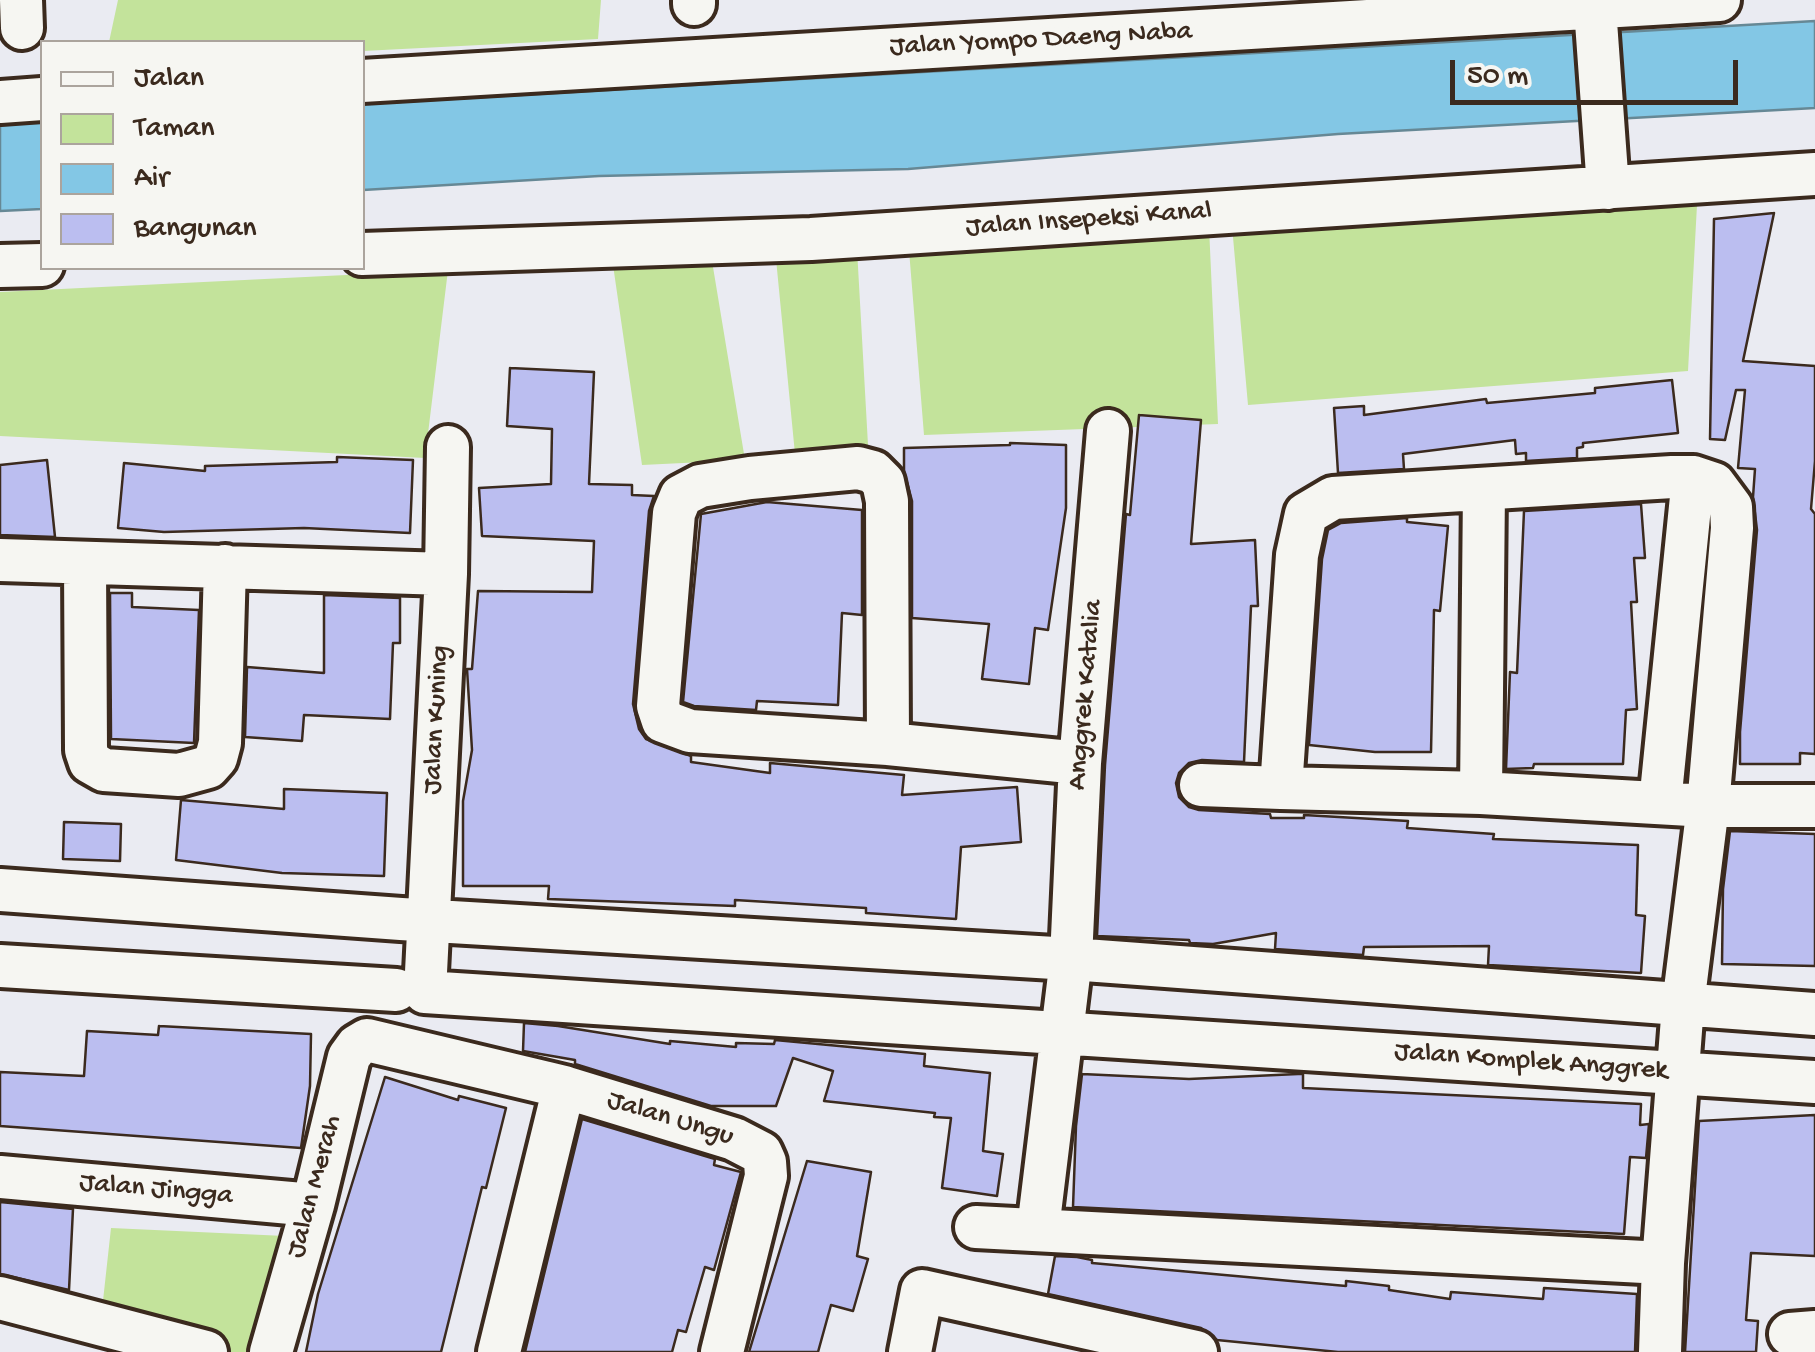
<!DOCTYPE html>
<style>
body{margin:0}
#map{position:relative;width:1815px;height:1352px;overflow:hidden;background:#eaebf2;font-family:"Gochi Hand",sans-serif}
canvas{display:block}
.legend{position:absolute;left:40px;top:40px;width:325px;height:230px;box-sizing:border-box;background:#f6f6f2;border:2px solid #aba49d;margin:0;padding:12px 18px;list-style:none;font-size:30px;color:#3b2a1e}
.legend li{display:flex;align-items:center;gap:20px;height:50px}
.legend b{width:50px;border:2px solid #aba49d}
.scale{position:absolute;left:1450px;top:60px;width:288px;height:45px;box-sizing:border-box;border:5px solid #3b2a1e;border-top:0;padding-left:12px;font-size:30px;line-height:35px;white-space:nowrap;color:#3b2a1e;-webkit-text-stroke:8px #f6f6f2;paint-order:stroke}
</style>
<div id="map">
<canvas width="1815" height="1352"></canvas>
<ul class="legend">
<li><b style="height:12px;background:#f6f6f2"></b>Jalan</li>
<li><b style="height:28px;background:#c3e39b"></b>Taman</li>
<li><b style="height:28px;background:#83c7e5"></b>Air</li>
<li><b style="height:28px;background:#bbbef0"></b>Bangunan</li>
</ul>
<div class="scale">50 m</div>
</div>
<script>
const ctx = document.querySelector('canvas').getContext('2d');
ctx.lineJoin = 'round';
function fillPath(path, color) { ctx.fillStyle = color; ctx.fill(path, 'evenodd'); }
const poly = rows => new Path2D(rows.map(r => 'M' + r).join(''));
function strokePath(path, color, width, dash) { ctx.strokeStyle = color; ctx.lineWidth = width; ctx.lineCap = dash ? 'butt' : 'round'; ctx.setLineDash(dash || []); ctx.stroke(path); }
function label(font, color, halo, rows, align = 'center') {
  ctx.font = font + ' "Gochi Hand",sans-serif'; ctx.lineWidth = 10; ctx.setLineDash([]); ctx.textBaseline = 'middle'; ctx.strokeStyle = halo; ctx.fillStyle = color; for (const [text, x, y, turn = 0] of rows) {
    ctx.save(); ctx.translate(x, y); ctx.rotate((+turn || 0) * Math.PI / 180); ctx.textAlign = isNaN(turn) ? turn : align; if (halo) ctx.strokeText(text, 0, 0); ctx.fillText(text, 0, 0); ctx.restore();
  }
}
const green = poly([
 [118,0,601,0,598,39,363,51,362,42,109,42],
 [1697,205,1688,371,1248,405,1232,226],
 [1209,227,1218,424,924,435,909,250],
 [857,249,868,445,795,454,776,259],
 [711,255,745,460,642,465,613,265],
 [448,270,425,458,0,436,0,292],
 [111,1228,285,1236,259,1352,153,1352,99,1337]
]);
const water = poly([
 [1815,21,1815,108,1338,134,908,169,599,176,363,190,363,104,1815,21],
 [42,122,42,209,0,211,0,124,42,122]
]);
const building = poly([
 [1774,213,1743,361,1815,366,1815,461,1811,509,1815,514,1815,754,1800,753,1800,764,1740,764,1740,732,1757,530,1753,497,1755,469,1738,468,1745,390,1736,390,1725,440,1710,439,1714,219,1774,213],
 [510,368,594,372,589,484,632,485,632,495,654,496,649,511,633,704,639,729,646,739,691,756,691,762,770,773,770,763,904,775,902,795,1017,787,1021,842,961,847,956,919,866,913,866,908,735,900,735,906,548,899,549,886,463,886,463,801,472,750,467,669,472,669,478,591,592,592,594,541,482,536,479,488,551,484,552,429,507,426,510,368],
 [1672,380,1678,433,1583,443,1583,447,1577,448,1577,458,1526,461,1526,453,1516,454,1515,440,1403,454,1404,469,1338,473,1334,408,1364,406,1364,415,1486,399,1487,403,1595,393,1595,388,1672,380],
 [1139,415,1201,420,1191,544,1255,540,1258,606,1251,606,1244,762,1202,760,1189,763,1179,773,1176,783,1179,797,1189,807,1199,810,1270,814,1271,818,1304,818,1304,815,1408,821,1407,828,1494,834,1493,839,1638,845,1636,915,1645,916,1641,973,1488,965,1489,946,1364,947,1363,955,1275,949,1276,933,1213,944,1190,943,1189,940,1097,936,1105,765,1126,514,1130,515,1139,415],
 [1010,443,1066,445,1066,508,1048,630,1035,628,1029,684,982,679,989,624,912,618,912,501,904,471,904,448,1010,445,1010,443],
 [337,457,413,460,410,533,304,528,164,532,118,528,124,463,205,471,205,466,337,462,337,457],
 [47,460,55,537,0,535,0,465,47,460],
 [767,502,862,510,862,615,842,613,838,705,757,701,756,710,694,706,683,702,701,514,767,502],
 [1641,504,1645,558,1634,558,1637,602,1631,602,1637,709,1626,710,1623,764,1534,764,1533,768,1506,769,1510,672,1517,673,1524,511,1641,504],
 [1407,518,1407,522,1448,526,1440,611,1434,610,1431,752,1375,752,1309,745,1322,559,1328,530,1341,523,1407,518],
 [110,593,132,593,132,607,199,610,194,743,111,739,110,593],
 [324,595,400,598,400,643,393,643,390,719,304,715,302,741,245,737,247,667,324,673,324,595],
 [284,789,387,793,384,876,282,873,176,860,181,800,284,809,284,789],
 [64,822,121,824,120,861,63,859,64,822],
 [1730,831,1815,834,1815,966,1722,964,1723,889,1730,831],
 [524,1023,558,1026,670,1044,670,1041,736,1047,736,1043,774,1044,775,1040,925,1054,924,1066,990,1073,983,1151,1003,1154,997,1196,942,1188,951,1118,934,1117,935,1113,824,1101,833,1071,793,1058,776,1106,711,1106,575,1064,575,1060,523,1051,524,1023],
 [159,1026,311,1034,310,1086,301,1148,0,1126,0,1072,84,1076,87,1031,158,1035,159,1026],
 [1082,1074,1189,1079,1298,1074,1303,1074,1303,1088,1641,1104,1640,1125,1649,1124,1646,1158,1630,1157,1624,1234,1073,1207,1076,1126,1082,1074],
 [385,1077,458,1100,459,1096,506,1108,486,1188,482,1187,441,1352,306,1352,318,1294,385,1077],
 [1815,1115,1815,1256,1751,1253,1746,1320,1758,1321,1756,1352,1685,1352,1699,1121,1815,1115],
 [582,1119,715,1159,714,1165,741,1172,714,1270,705,1267,686,1332,678,1330,672,1352,525,1352,582,1119],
 [807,1161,871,1172,857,1256,868,1259,853,1311,831,1305,818,1352,749,1352,807,1161],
 [0,1202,73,1209,69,1290,0,1274,0,1202],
 [1055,1256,1077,1257,1092,1260,1092,1263,1346,1286,1346,1281,1389,1286,1389,1290,1450,1299,1451,1292,1543,1299,1544,1288,1637,1294,1635,1352,1338,1352,1217,1340,1201,1328,1048,1294,1055,1256]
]);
const minor = poly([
 [21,0,22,28],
 [694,0,694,4],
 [1595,8,1608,188],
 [362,81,1719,0],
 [0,102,42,99],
 [362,254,811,239,1815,174],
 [0,266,42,265],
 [448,447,446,574,425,992,1815,1082],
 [0,560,446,574],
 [85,563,86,750,90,762,104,770,179,775,208,767,216,758,220,743,225,566],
 [888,744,690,731,663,721,658,706,674,513,681,496,700,486,750,478,858,468,873,472,883,482,887,501,888,744,1080,763],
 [1201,785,1281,788],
 [1481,793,1484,489],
 [1660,803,1693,477],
 [0,890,401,919,1071,959,1815,1014],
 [0,966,396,990],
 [0,1177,313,1205],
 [976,1227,1663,1263],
 [1038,1229,1071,959,1080,763,1108,431],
 [0,1298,206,1352],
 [1790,1334,1815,1332],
 [271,1352,313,1205,349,1057,357,1046,367,1040,564,1087,734,1139,761,1153,765,1162,766,1176,722,1352],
 [499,1352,564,1087],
 [910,1352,922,1291,1196,1352],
 [1660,1352,1663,1263,1683,1005,1708,806,1732,528,1731,507,1714,484,1693,477,1672,477,1333,498,1306,514,1297,555,1281,788,1481,793,1708,806,1815,806]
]);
const streetNames = [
 ["Jalan Yompo Daeng Naba",1041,41,-3],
 ["Jalan Insepeksi Kanal",1089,221,-4],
 ["Anggrek Katalia",1087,695,-85],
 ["Jalan Kuning",438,720,-87],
 ["Jalan Komplek Anggrek",1531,1063,4],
 ["Jalan Ungu",670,1120,17],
 ["Jalan Merah",316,1187,-75],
 ["Jalan Jingga",156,1191,5]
];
fillPath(green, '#c3e39b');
fillPath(water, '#83c7e5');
strokePath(water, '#668895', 2.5);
fillPath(building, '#bbbef0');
strokePath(building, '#3b2a1e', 2.5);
strokePath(minor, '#3b2a1e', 50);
strokePath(minor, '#f6f6f2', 42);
label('28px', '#3b2a1e', '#f6f6f2', streetNames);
</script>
